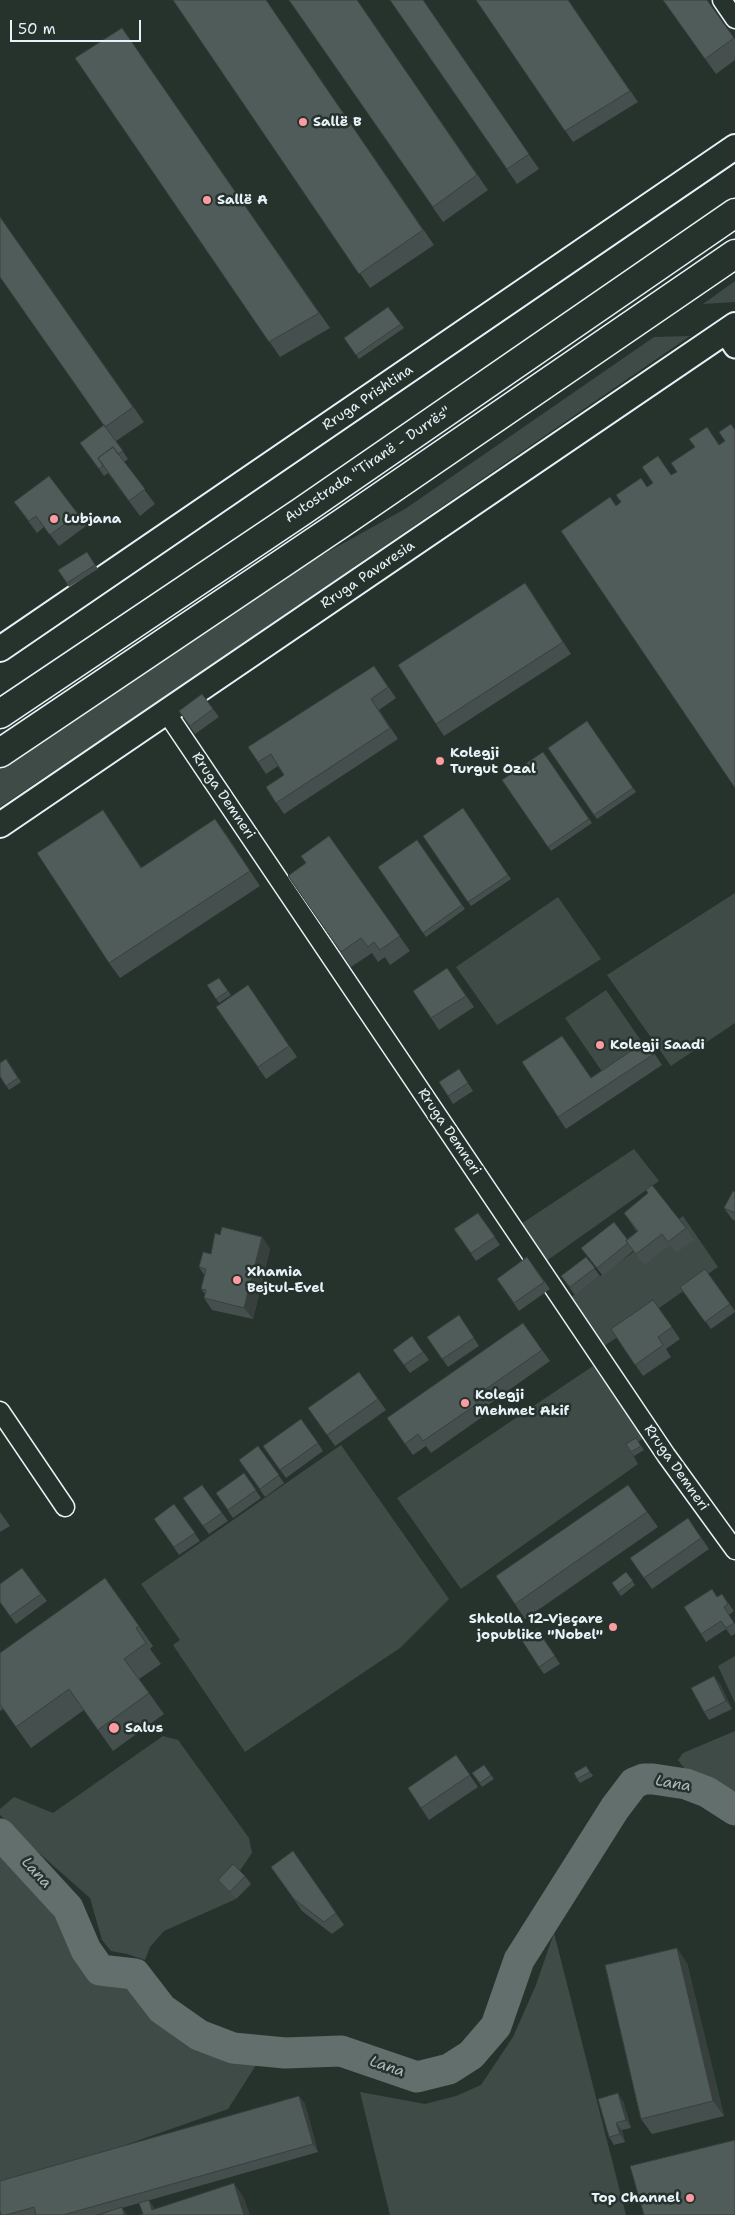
<!DOCTYPE html>
<meta charset="utf-8">
<style>
body{margin:0}
#map{position:relative;width:735px;height:2215px;overflow:hidden;background:#26332d;font-family:"Shantell Sans",sans-serif}
canvas{display:block}
.scale{position:absolute;left:10px;top:20px;width:131px;height:22px;box-sizing:border-box;border:2px solid #e8f1f8;border-top:0;padding-left:6px;font-size:15px;line-height:18px;white-space:nowrap;color:#e8f1f8;-webkit-text-stroke:4px #26332d;paint-order:stroke}
</style>
<div id="map">
<canvas width="735" height="2215"></canvas>
<div class="scale">50 m</div>
</div>
<script>
const ctx = document.querySelector('canvas').getContext('2d');
ctx.lineJoin = 'round';
function fillPath(path, color) { ctx.fillStyle = color; ctx.fill(path, 'evenodd'); }
const poly = rows => new Path2D(rows.map(r => 'M' + r).join(''));
function strokePath(path, color, width, dash) { ctx.strokeStyle = color; ctx.lineWidth = width; ctx.lineCap = dash ? 'butt' : 'round'; ctx.setLineDash(dash || []); ctx.stroke(path); }
function label(font, color, halo, rows, align = 'center') {
  ctx.font = font + ' "Shantell Sans",sans-serif'; ctx.lineWidth = 5; ctx.setLineDash([]); ctx.textBaseline = 'middle'; ctx.strokeStyle = halo; ctx.fillStyle = color; for (const [text, x, y, turn = 0] of rows) {
    ctx.save(); ctx.translate(x, y); ctx.rotate((+turn || 0) * Math.PI / 180); ctx.textAlign = isNaN(turn) ? turn : align; if (halo) ctx.strokeText(text, 0, 0); ctx.fillText(text, 0, 0); ctx.restore();
  }
}
const green = poly([
 [735,281,735,302,703,304],
 [690,336,172,692,0,807,0,763,243,599,405,509,654,337],
 [735,893,735,1023,671,1066,607,975],
 [558,897,601,959,497,1025,456,967],
 [606,990,644,1045,603,1073,565,1018],
 [634,1149,659,1181,545,1262,518,1226],
 [683,1216,718,1267,603,1347,570,1298],
 [593,1366,644,1438,629,1448,638,1464,461,1589,397,1498],
 [341,1445,449,1599,400,1648,245,1752,173,1645,180,1640,141,1584],
 [735,1656,735,1703,718,1666],
 [735,1731,735,1791,688,1773,678,1760,683,1753],
 [163,1736,178,1740,249,1838,252,1853,239,1872,224,1887,236,1899,164,1931,150,1947,145,1960,127,1954,111,1951,102,1940,90,1898,30,1845,0,1815,0,1809,14,1797,53,1813],
 [0,1846,61,1908,94,1973,129,1981,155,2010,195,2039,224,2052,258,2062,228,2109,0,2189],
 [554,1933,626,2215,390,2215,360,2092,425,2104,456,2096,481,2085,513,2037,536,1985]
]);
const river = poly([
 [0,1834,68,1908,86,1950,100,1970,135,1974,162,2009,199,2035,233,2048,285,2053,341,2051,417,2077,449,2069,471,2055,496,2026,519,1960,615,1808,634,1783,644,1779,653,1779,686,1784,707,1792,735,1810]
]);
const minor = poly([
 [722,0,735,19],
 [166,712,666,1455,735,1550],
 [0,1411,65,1507]
]);
const tertiary = poly([
 [725,332,735,347]
]);
const secondary = poly([
 [0,649,735,147],
 [0,825,735,325]
]);
const motorway = poly([
 [0,714,301,512,735,213],
 [0,753,342,523,735,254]
]);
const wall = poly([
 [173,0,266,0,434,245,370,288],
 [289,0,357,0,488,190,443,222],
 [390,0,423,0,539,169,517,184],
 [476,0,568,0,638,102,573,142],
 [663,0,707,0,735,39,735,60,716,74],
 [122,28,330,328,280,357,75,58],
 [0,217,144,422,116,441,128,459,124,462,155,504,140,516,108,473,104,476,80,443,104,425,0,277],
 [388,307,404,328,359,359,344,338],
 [14,502,78,514,86,526,59,546,44,527,37,533],
 [87,552,98,569,69,587,58,570],
 [525,583,571,654,444,736,436,724],
 [374,666,396,698,379,710,398,739,284,814,266,787,284,775,278,766,266,774,248,747],
 [202,694,219,717,195,734,179,711],
 [587,721,636,792,597,819,548,748],
 [543,752,592,823,551,851,502,780],
 [463,808,511,879,471,906,423,836],
 [113,825,141,867,226,834,260,886,120,978,109,963],
 [329,836,410,951,390,965,385,957,378,962,372,953,351,967,288,876,306,863],
 [417,840,465,909,426,937,378,867],
 [447,968,474,1007,439,1030,431,1018],
 [219,978,231,995,219,1003,207,985],
 [248,985,297,1057,266,1079,216,1007],
 [646,1041,662,1065,566,1129,558,1117,570,1047,591,1078],
 [6,1059,21,1082,9,1090,0,1076],
 [459,1069,473,1091,453,1104,448,1096],
 [735,1192,735,1221,732,1219,724,1208],
 [478,1213,500,1245,476,1261,454,1229],
 [624,1213,686,1228,694,1240,676,1253,670,1245,644,1265,633,1251,603,1276,581,1248,627,1239,637,1232],
 [220,1235,262,1237,270,1249,253,1319,212,1310,204,1298,205,1294,201,1289,205,1276,199,1267,211,1254],
 [527,1257,550,1289,519,1311,497,1279],
 [586,1257,600,1276,575,1295,561,1276],
 [705,1269,735,1311,735,1312,711,1329,680,1287],
 [653,1300,680,1339,666,1349,671,1357,643,1376,611,1329],
 [459,1315,479,1346,448,1367,427,1337],
 [523,1323,550,1361,481,1410,485,1415,431,1453,426,1446,413,1455,387,1418],
 [412,1336,429,1360,410,1373,393,1350],
 [359,1372,386,1410,335,1446,308,1408],
 [636,1438,644,1450,634,1456,631,1452],
 [318,1443,323,1451,286,1478,263,1446],
 [258,1446,284,1483,265,1497,239,1460],
 [244,1473,261,1498,233,1518,216,1493],
 [202,1485,228,1521,209,1534,183,1498],
 [628,1485,658,1527,525,1619,496,1576],
 [174,1504,200,1541,179,1555,154,1519],
 [0,1512,10,1526,0,1532],
 [696,1530,709,1549,652,1589,630,1558],
 [22,1568,47,1601,16,1624,0,1602],
 [626,1572,635,1585,621,1596,612,1583],
 [105,1578,153,1646,150,1649,161,1664,139,1679,164,1714,113,1751,84,1710,31,1748,3,1709,0,1711,0,1653],
 [722,1594,734,1611,729,1615,735,1624,735,1634,731,1636,726,1629,706,1642,701,1634,717,1597],
 [537,1629,560,1664,544,1674,539,1667],
 [720,1684,732,1709,709,1720,704,1712],
 [456,1755,478,1787,429,1820,408,1788],
 [484,1765,494,1779,482,1787,472,1773],
 [586,1766,593,1776,580,1783,577,1779],
 [293,1851,344,1925,332,1934,302,1911,271,1867],
 [245,1876,251,1884,236,1899,224,1888,218,1880],
 [687,1963,724,2116,652,2134,641,2119],
 [299,2096,305,2104,318,2152,122,2208,127,2215,117,2209,96,2215,1,2215],
 [623,2101,631,2128,622,2130,625,2142,614,2145,609,2137]
]);
const shadedWall = poly([
 [525,583,533,594,571,654,563,642],
 [215,819,226,834,260,886,250,871],
 [262,1237,270,1249,253,1319,244,1308],
 [714,1676,720,1684,732,1709,726,1701],
 [677,1948,687,1963,724,2116,713,2101],
 [618,2093,623,2101,631,2128,626,2120],
 [299,2096,305,2104,318,2152,313,2144],
 [616,2123,622,2130,625,2142,620,2134],
 [234,2183,244,2198,250,2215,244,2215],
 [149,2200,159,2215,152,2210],
 [122,2207,127,2215,124,2215]
]);
const building = poly([
 [173,0,266,0,423,230,359,274,173,0],
 [289,0,357,0,477,175,433,207,289,0],
 [390,0,423,0,529,154,507,169,390,0],
 [476,0,568,0,630,91,565,131,476,0],
 [663,0,707,0,734,38,705,59,663,0],
 [122,28,319,313,269,342,75,58,122,28],
 [0,217,133,407,105,427,0,277,0,217],
 [388,307,401,324,356,355,344,338,388,307],
 [731,424,735,430,735,788,561,531,610,497,616,506,621,502,616,495,641,478,647,487,653,483,642,467,658,456,671,475,677,472,671,463,695,447,689,439,707,427,719,445,725,441,719,432,731,424],
 [104,425,123,451,118,454,113,447,98,458,103,466,99,469,80,443,104,425],
 [113,447,145,489,129,501,98,458,113,447],
 [49,476,78,514,50,535,36,516,29,521,14,502,49,476],
 [87,552,95,565,67,583,58,570,87,552],
 [525,583,563,642,436,724,398,665,525,583],
 [374,666,388,687,371,699,390,728,276,803,266,787,284,775,271,754,258,762,248,747,374,666],
 [202,694,213,709,190,726,179,711,202,694],
 [587,721,633,788,594,815,548,748,587,721],
 [543,752,589,819,548,847,502,780,543,752],
 [463,808,508,875,468,902,423,836,463,808],
 [103,810,141,868,215,819,250,871,109,963,37,853,103,810],
 [329,836,400,936,380,950,374,942,368,947,361,938,341,952,288,876,306,863,301,856,329,836],
 [417,840,462,905,423,933,378,867,417,840],
 [447,968,466,996,431,1018,413,991,447,968],
 [219,978,228,991,216,999,207,985,219,978],
 [248,985,289,1046,258,1067,216,1007,248,985],
 [562,1036,591,1078,646,1041,654,1054,558,1117,522,1062,562,1036],
 [6,1059,18,1078,6,1086,0,1076,0,1063,6,1059],
 [459,1069,468,1083,448,1096,439,1082,459,1069],
 [652,1185,686,1228,668,1242,662,1234,636,1254,626,1241,638,1231,624,1213,648,1193,646,1190,652,1185],
 [733,1191,735,1192,735,1213,724,1208,733,1191],
 [478,1213,495,1237,471,1253,454,1229,478,1213],
 [614,1222,627,1239,626,1241,628,1243,597,1268,581,1248,614,1222],
 [222,1227,262,1237,244,1308,204,1298,206,1290,201,1289,206,1269,199,1267,203,1252,211,1254,215,1233,220,1235,222,1227],
 [527,1257,544,1282,514,1303,497,1279,527,1257],
 [586,1257,595,1268,570,1287,561,1276,586,1257],
 [705,1269,730,1304,705,1322,680,1287,705,1269],
 [653,1300,672,1327,658,1337,663,1345,635,1365,611,1329,653,1300],
 [459,1315,474,1338,442,1359,427,1337,459,1315],
 [523,1323,542,1350,473,1398,477,1404,423,1441,418,1434,405,1444,387,1418,523,1323],
 [412,1336,423,1352,404,1365,393,1350,412,1336],
 [359,1372,378,1399,327,1435,308,1408,359,1372],
 [301,1419,318,1443,280,1470,263,1446,301,1419],
 [636,1438,641,1446,631,1452,626,1444,636,1438],
 [258,1446,279,1475,260,1489,239,1460,258,1446],
 [244,1473,256,1490,228,1510,216,1493,244,1473],
 [202,1485,222,1513,203,1526,183,1498,202,1485],
 [628,1485,647,1512,515,1604,496,1576,628,1485],
 [174,1504,195,1533,174,1547,154,1519,174,1504],
 [688,1518,701,1538,644,1578,630,1558,688,1518],
 [22,1568,41,1594,10,1616,0,1602,0,1584,22,1568],
 [626,1572,633,1581,618,1592,612,1583,626,1572],
 [105,1578,139,1626,136,1628,146,1643,124,1659,149,1693,98,1730,69,1689,16,1727,0,1704,0,1653,105,1578],
 [712,1589,717,1597,722,1594,728,1604,724,1607,734,1623,726,1628,721,1621,701,1634,684,1607,712,1589],
 [537,1629,555,1656,539,1667,521,1639,537,1629],
 [714,1676,726,1701,704,1712,691,1688,714,1676],
 [456,1755,470,1775,421,1808,408,1788,456,1755],
 [484,1765,491,1775,480,1783,472,1773,484,1765],
 [586,1766,590,1772,577,1779,574,1773,586,1766],
 [293,1851,336,1913,324,1922,294,1899,271,1867,293,1851],
 [233,1864,245,1876,230,1892,218,1880,233,1864],
 [677,1948,713,2101,641,2119,605,1965,677,1948],
 [618,2093,626,2120,616,2123,620,2134,609,2137,598,2099,618,2093],
 [299,2096,313,2144,63,2215,36,2215,34,2207,6,2215,1,2215,0,2211,0,2181,299,2096],
 [735,2140,735,2215,644,2215,630,2166,735,2140],
 [234,2183,244,2215,139,2215,143,2214,139,2203,149,2200,152,2210,234,2183],
 [122,2207,124,2215,98,2215,122,2207]
]);
const markers = [
 [303,122,5,"#ff9aa2"],
 [207,200,5,"#ff9aa2"],
 [54,519,5,"#ff9aa2"],
 [440,761,5,"#ff9aa2"],
 [600,1045,5,"#ff9aa2"],
 [237,1280,5,"#ff9aa2"],
 [465,1403,5,"#ff9aa2"],
 [613,1627,5,"#ff9aa2"],
 [114,1728,6,"#ff9aa2"],
 [690,2198,5,"#ff9aa2"]
];
const poiNames = [
 ["Sallë B",313,122],
 ["Sallë A",217,200],
 ["Lubjana",64,519],
 ["Kolegji",450,753],
 ["Turgut Ozal",450,769],
 ["Kolegji Saadi",610,1045],
 ["Xhamia",247,1272],
 ["Bejtul-Evel",247,1288],
 ["Kolegji",475,1395],
 ["Mehmet Akif",475,1411],
 ["Shkolla 12-Vjeçare",603,1619,"right"],
 ["jopublike \"Nobel\"",603,1635,"right"],
 ["Salus",125,1728],
 ["Top Channel",680,2198,"right"]
];
const streetNames = [
 ["Rruga Prishtina",368,398,-34],
 ["Autostrada \"Tiranë - Durrës\"",368,465,-34],
 ["Rruga Pavaresia",368,575,-34],
 ["Rruga Demneri",223,796,56],
 ["Rruga Demneri",449,1132,56],
 ["Rruga Demneri",676,1468,55]
];
const waterNames = [
 ["Lana",673,1784,10],
 ["Lana",36,1873,47],
 ["Lana",387,2067,19]
];
fillPath(green, '#3e4b47');
strokePath(river, '#636f6d', 31);
strokePath(minor, '#e8f1f8', 21);
strokePath(tertiary, '#e8f1f8', 25);
strokePath(secondary, '#e8f1f8', 28);
strokePath(motorway, '#e8f1f8', 31);
strokePath(minor, '#26332d', 18);
strokePath(tertiary, '#26332d', 21);
strokePath(secondary, '#26332d', 24);
strokePath(motorway, '#26332d', 28);
fillPath(wall, '#454f4d');
fillPath(shadedWall, '#38403e');
fillPath(building, '#505c59');
strokePath(building, '#38403e', 1);
for (const [x, y, r, color] of markers) { const dot = new Path2D(); dot.arc(x, y, r, 0, 2 * Math.PI); ctx.fillStyle = color; ctx.fill(dot); strokePath(dot, '#26332d', 2); }
label('bold 14px', '#e8f1f8', '#26332d', poiNames, 'left');
label('14px', '#e8f1f8', '#26332d', streetNames);
label('italic 15px', '#b3bdc0', '#26332d', waterNames);
</script>
